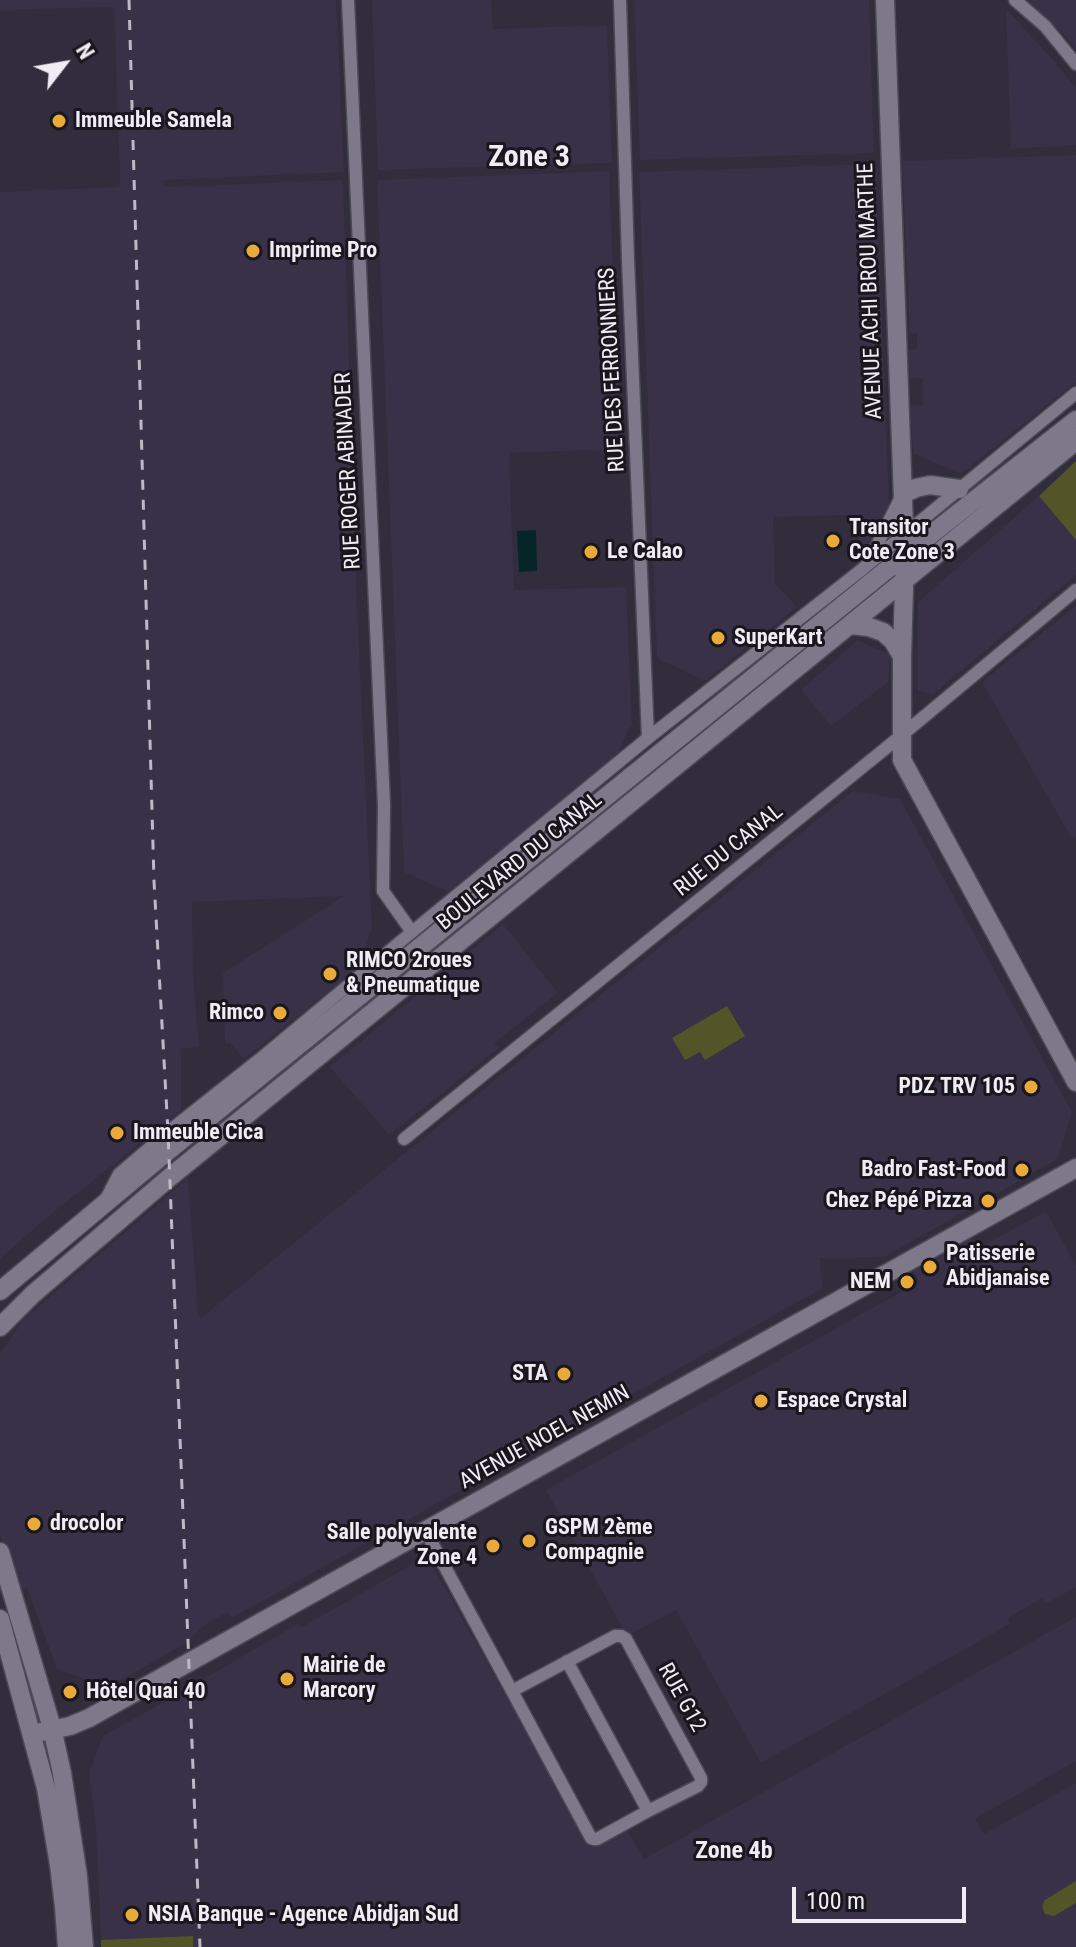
<!DOCTYPE html>
<meta charset="utf-8">
<style>
body{margin:0}
#map{position:relative;width:1076px;height:1947px;overflow:hidden;background:#322d3c;font-family:"Roboto Condensed",sans-serif}
canvas{display:block}
.north{position:absolute;left:24px;top:24px;width:80px;height:80px;-webkit-text-stroke:6px #19161d;paint-order:stroke;rotate:59deg;font-size:22px;font-weight:700;line-height:32px;text-align:center;color:#efecf6}
.north::after{content:'';display:block;margin:auto;width:28px;height:36px;background:#efecf6;clip-path:polygon(50% 0,100% 100%,50% 72%,0 100%)}
.scale{position:absolute;left:792px;top:1887px;width:174px;height:36px;box-sizing:border-box;border:4px solid #efecf6;border-top:0;padding-left:10px;font-size:24px;line-height:28px;white-space:nowrap;color:#efecf6;-webkit-text-stroke:6px #19161d;paint-order:stroke}
</style>
<div id="map">
<canvas width="1076" height="1947"></canvas>
<div class="north">N</div>
<div class="scale">100 m</div>
</div>
<script>
const ctx = document.querySelector('canvas').getContext('2d');
ctx.lineJoin = 'round';
function fillPath(path, color) { ctx.fillStyle = color; ctx.fill(path, 'evenodd'); }
const poly = rows => new Path2D(rows.map(r => 'M' + r).join(''));
function strokePath(path, color, width, dash) { ctx.strokeStyle = color; ctx.lineWidth = width; ctx.lineCap = dash ? 'butt' : 'round'; ctx.setLineDash(dash || []); ctx.stroke(path); }
function label(font, color, halo, rows, align = 'center') {
  ctx.font = font + ' "Roboto Condensed",sans-serif'; ctx.lineWidth = 6; ctx.setLineDash([]); ctx.textBaseline = 'middle'; ctx.strokeStyle = halo; ctx.fillStyle = color; for (const [text, x, y, turn = 0] of rows) {
    ctx.save(); ctx.translate(x, y); ctx.rotate((+turn || 0) * Math.PI / 180); ctx.textAlign = isNaN(turn) ? turn : align; if (halo) ctx.strokeText(text, 0, 0); ctx.fillText(text, 0, 0); ctx.restore();
  }
}
const built = poly([
 [0,0,336,0,344,172,164,180,165,187,343,180,357,607,372,928,361,961,354,971,244,1059,230,1043,225,1043,223,973,344,896,192,902,193,974,199,1047,181,1049,181,1111,45,1219,0,1259,0,192,119,187,120,177,114,7,0,10],
 [372,0,491,0,493,29,607,25,612,163,378,170],
 [634,0,869,0,874,153,640,160],
 [1025,0,1076,0,1076,49,1065,35],
 [1006,9,1053,60,1076,88,1076,145,1011,149],
 [1076,155,1076,382,961,474,913,453,910,407,923,405,922,378,910,378,908,350,917,348,917,333,910,333,902,161],
 [875,164,889,502,886,515,867,550,851,528,851,515,773,517,775,583,797,607,705,681,657,658,639,172],
 [609,171,620,449,509,453,514,590,626,587,632,726,630,727,614,760,448,892,404,872,377,180],
 [1039,496,1076,540,1076,575,933,694,917,690,918,602],
 [1076,606,1076,837,1072,839,982,682],
 [858,640,890,655,888,682,831,726,801,690],
 [853,791,900,799,1072,1112,1058,1159,884,1257,820,1258,823,1288,232,1618,227,1612,206,1624,183,1645,108,1687,57,1669,27,1588,20,1591,0,1535,0,1354,23,1320,188,1178,198,1312,201,1318],
 [503,924,558,993,494,1043,499,1048,389,1135,330,1067],
 [1046,1211,1076,1266,1076,1587,1046,1604,1042,1598,1008,1618,1010,1624,761,1763,676,1610,627,1636,546,1490,919,1282,913,1271,970,1239,977,1249],
 [427,1556,591,1847,626,1828,644,1859,1076,1617,1076,1761,975,1819,984,1834,1076,1783,1076,1947,193,1947,192,1936,101,1940,96,1828,89,1773,103,1736,173,1697,299,1623,302,1627]
]);
const green = poly([
 [1076,461,1076,540,1039,496],
 [727,1006,745,1036,705,1060,700,1052,685,1060,672,1038],
 [1076,1881,1076,1903,1054,1916,1045,1914,1042,1906,1045,1900],
 [193,1936,193,1947,101,1947,101,1940]
]);
const water = poly([
 [536,530,537,571,519,572,517,531]
]);
const street = poly([
 [348,0,384,805,383,891,412,932],
 [620,0,628,260,648,738],
 [1015,0,1045,26,1076,64],
 [870,559,901,497],
 [404,1139,902,735,1076,590],
 [107,1197,119,1174,168,1132,260,1059,412,932,648,738,860,571,1076,393],
 [426,1532,512,1691],
 [615,1636,621,1636,626,1639,701,1778,701,1782,698,1786,648,1811,597,1839,594,1839,591,1838,512,1691,615,1636],
 [567,1661,648,1811]
]);
const secondary = poly([
 [885,0,905,555,902,656,902,760,1076,1082],
 [903,494,916,488,930,485,959,489],
 [850,625,869,627,883,632,893,641,902,656],
 [0,1291,169,1150,905,555,1076,420],
 [0,1327,33,1294,170,1177,1076,441],
 [0,1552,52,1728,62,1773,78,1876,84,1947],
 [0,1619,46,1788,59,1865,64,1907,67,1947],
 [32,1734,70,1726,89,1718,1076,1168]
]);
const rail = poly([
 [129,0,154,881,168,1132,200,1947]
]);
const markers = [
 [59,121,8,"#eaaa39"],
 [253,251,8,"#eaaa39"],
 [833,541,8,"#eaaa39"],
 [591,552,8,"#eaaa39"],
 [718,638,8,"#eaaa39"],
 [330,974,8,"#eaaa39"],
 [280,1013,8,"#eaaa39"],
 [1031,1087,8,"#eaaa39"],
 [117,1133,8,"#eaaa39"],
 [1022,1170,8,"#eaaa39"],
 [988,1201,8,"#eaaa39"],
 [930,1267,8,"#eaaa39"],
 [907,1282,8,"#eaaa39"],
 [564,1374,8,"#eaaa39"],
 [761,1401,8,"#eaaa39"],
 [34,1524,8,"#eaaa39"],
 [529,1541,8,"#eaaa39"],
 [493,1546,8,"#eaaa39"],
 [287,1679,8,"#eaaa39"],
 [70,1692,8,"#eaaa39"],
 [132,1915,8,"#eaaa39"]
];
const poiNames = [
 ["Immeuble Samela",75,121],
 ["Imprime Pro",269,251],
 ["Transitor",849,528],
 ["Cote Zone 3",849,553],
 ["Le Calao",607,552],
 ["SuperKart",734,638],
 ["RIMCO 2roues",346,961],
 ["& Pneumatique",346,986],
 ["Rimco",264,1013,"right"],
 ["PDZ TRV 105",1015,1087,"right"],
 ["Immeuble Cica",133,1133],
 ["Badro Fast-Food",1006,1170,"right"],
 ["Chez Pépé Pizza",972,1201,"right"],
 ["Patisserie",946,1254],
 ["Abidjanaise",946,1279],
 ["NEM",891,1282,"right"],
 ["STA",548,1374,"right"],
 ["Espace Crystal",777,1401],
 ["drocolor",50,1524],
 ["GSPM 2ème",545,1528],
 ["Compagnie",545,1553],
 ["Salle polyvalente",477,1533,"right"],
 ["Zone 4",477,1558,"right"],
 ["Mairie de",303,1666],
 ["Marcory",303,1691],
 ["Hôtel Quai 40",86,1692],
 ["NSIA Banque - Agence Abidjan Sud",148,1915]
];
const streetNames = [
 ["AVENUE ACHI BROU MARTHE",871,291,-92],
 ["RUE DES FERRONNIERS",613,370,-93],
 ["RUE ROGER ABINADER",349,471,-93],
 ["RUE DU CANAL",729,851,-39],
 ["BOULEVARD DU CANAL",520,862,-39],
 ["AVENUE NOEL NEMIN",545,1438,-29],
 ["RUE G12",681,1698,61]
];
const neighbourhoodNames = [
 ["Zone 4b",734,1852]
];
const districtNames = [
 ["Zone 3",529,158]
];
fillPath(built, '#383147');
fillPath(green, '#535529');
fillPath(water, '#052527');
strokePath(street, '#4c4956', 15);
strokePath(secondary, '#4c4956', 21);
strokePath(street, '#7d788a', 12);
strokePath(secondary, '#7d788a', 18);
strokePath(rail, '#bdb9c5', 3, [10, 10]);
for (const [x, y, r, color] of markers) { const dot = new Path2D(); dot.arc(x, y, r, 0, 2 * Math.PI); ctx.fillStyle = color; ctx.fill(dot); strokePath(dot, '#19161d', 3); }
label('bold 22px', '#efecf6', '#19161d', poiNames, 'left');
label('22px', '#efecf6', '#19161d', streetNames);
label('bold 24px', '#efecf6', '#19161d', neighbourhoodNames);
label('bold 30px', '#efecf6', '#19161d', districtNames);
</script>
